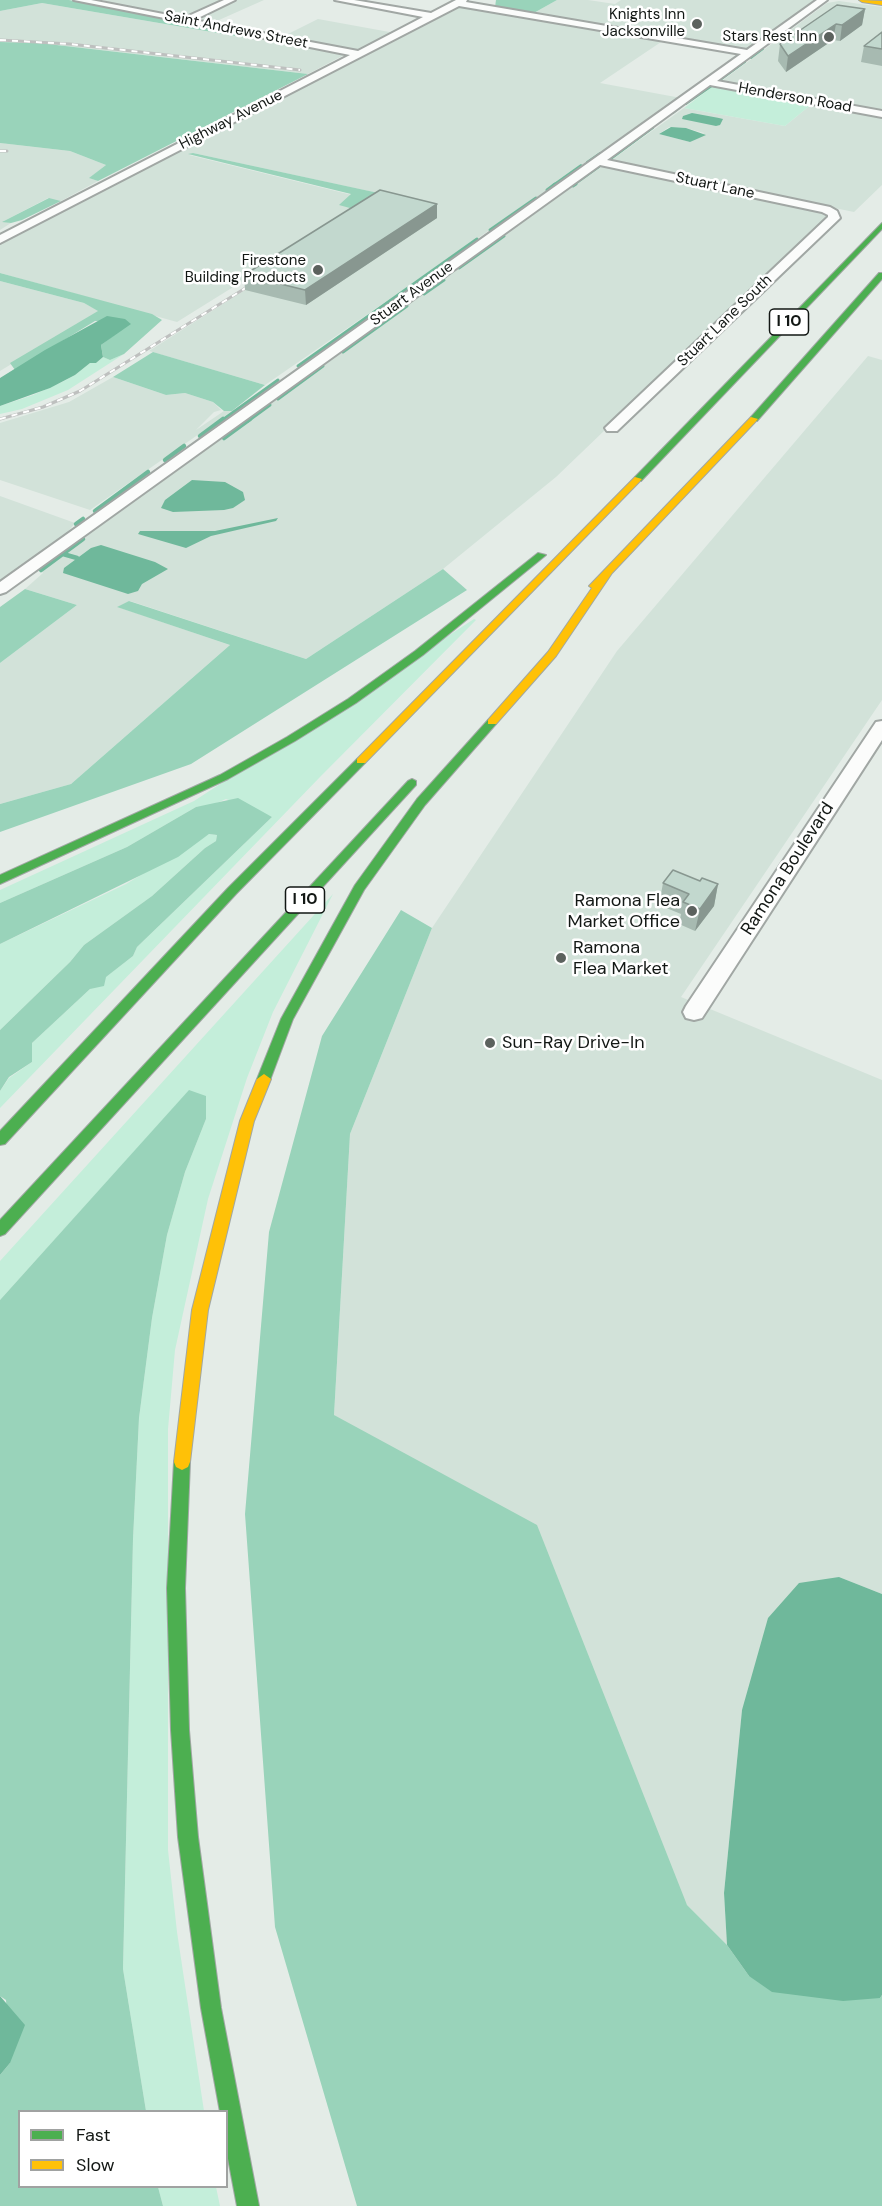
<!DOCTYPE html>
<style>
body{margin:0}
#map{position:relative;width:882px;height:2206px;overflow:hidden;background:#e4ece7;font-family:"DM Sans",sans-serif}
canvas{display:block}
.legend{position:absolute;left:18px;top:2110px;width:210px;height:78px;box-sizing:border-box;background:#fff;border:2px solid #a0a2a1;margin:0;padding:8px 10px;list-style:none;font-size:18px;color:#121714}
.legend li{display:flex;align-items:center;gap:12px;height:30px}
.legend b{width:30px;border:2px solid #a0a2a1}
</style>
<div id="map">
<canvas width="882" height="2206"></canvas>
<ul class="legend">
<li><b style="height:8px;background:#4caf50"></b>Fast</li>
<li><b style="height:8px;background:#ffc107"></b>Slow</li>
</ul>
</div>
<script>
const ctx = document.querySelector('canvas').getContext('2d');
ctx.lineJoin = 'round';
function fillPath(path, color) { ctx.fillStyle = color; ctx.fill(path, 'evenodd'); }
const poly = rows => new Path2D(rows.map(r => 'M' + r).join(''));
function strokePath(path, color, width, dash) { ctx.strokeStyle = color; ctx.lineWidth = width; ctx.lineCap = dash ? 'butt' : 'round'; ctx.setLineDash(dash || []); ctx.stroke(path); }
function label(font, color, halo, rows, align = 'center') {
  ctx.font = font + ' "DM Sans",sans-serif'; ctx.lineWidth = 5; ctx.setLineDash([]); ctx.textBaseline = 'middle'; ctx.strokeStyle = halo; ctx.fillStyle = color; for (const [text, x, y, turn = 0] of rows) {
    ctx.save(); ctx.translate(x, y); ctx.rotate((+turn || 0) * Math.PI / 180); ctx.textAlign = isNaN(turn) ? turn : align; if (halo) ctx.strokeText(text, 0, 0); ctx.fillText(text, 0, 0); ctx.restore();
  }
}
const built = poly([
 [105,0,219,0,225,1,187,18,179,18,99,3],
 [234,0,264,0,210,24,193,20],
 [557,0,588,0,615,4,621,0,816,0,749,50,739,50,532,14],
 [839,1,882,7,882,112,719,83,827,3],
 [42,3,247,38,251,35,346,54,308,74,39,43,0,41,0,11],
 [462,5,664,40,600,83,681,98,265,385,149,351,377,206,382,194,193,153,189,155,352,195,357,210,177,322,0,273,0,244,456,6],
 [318,19,395,33,363,49,355,51,280,38],
 [813,103,882,116,882,185,854,212,616,163,613,159,684,108,785,126],
 [669,127,686,128,704,133,690,142,659,134],
 [0,143,70,151,106,165,90,178,98,181,61,201,48,198,4,221,11,223,0,230],
 [598,166,826,213,827,217,556,477,443,569,306,659,130,601,118,607,230,645,71,784,0,804,0,663,77,605,25,589,43,573,39,567],
 [0,281,84,303,99,311,0,371],
 [868,356,882,360,882,700,681,997,882,1080,882,1594,839,1577,742,1710,724,1893,727,1945,687,1905,334,1415,350,1134,432,928,617,651],
 [113,377,166,395,185,393,213,402,221,410,214,412,196,430,224,411,232,411,90,510,0,480,0,423,69,402],
 [0,496,75,523,63,538,0,583]
]);
const green = poly([
 [715,85,813,103,785,126,684,108],
 [124,354,68,390,22,409,0,414,0,406,33,395,62,382,75,375,90,363,96,363,103,357,110,360],
 [474,619,476,620,320,777,0,1108,0,1091,9,1078,32,1062,32,1043,90,989,133,956,137,947,272,817,226,799,212,805,196,807,127,847,0,903,0,890,194,801],
 [209,834,217,835,216,841,205,848,152,896,84,945,70,962,0,1030,0,944,126,884],
 [333,894,273,1012,247,1078,208,1199,175,1350,168,1429,168,1850,177,1932,204,2111,146,2111,123,1969,133,1539,139,1418,152,1318,167,1235,185,1172,206,1119,189,1091,0,1300,0,1261],
 [158,2187,216,2187,220,2206,163,2206]
]);
const forest = poly([
 [0,0,69,0,251,35,247,38,42,3,0,11],
 [496,0,557,0,532,14,495,7],
 [0,42,39,43,308,74,98,181,89,178,106,165,70,151,0,143],
 [193,153,383,194,357,210,339,205,351,194,188,154],
 [49,198,61,201,22,220,11,223,2,222],
 [0,273,152,314,162,320,124,354,110,360,103,357,101,345,130,323,95,321,15,370,10,363,98,311,84,303,0,281],
 [153,352,265,385,232,411,224,411,213,402,185,393,166,395,113,377],
 [443,569,467,590,191,764,0,832,0,804,71,784,230,645,117,607,129,601,306,659],
 [25,589,77,605,0,663,0,607],
 [238,798,272,817,137,947,133,956,106,977,104,986,90,989,32,1043,32,1062,9,1077,0,1091,0,1030,70,962,84,945,152,896,205,848,216,841,217,835,209,834,178,857,0,944,0,903,127,847,196,807],
 [401,910,432,928,350,1134,334,1415,537,1525,687,1905,727,1945,749,1976,880,1998,882,1995,882,2206,357,2206,275,1927,245,1514,269,1232,322,1036],
 [189,1090,206,1096,206,1119,185,1172,167,1235,152,1318,139,1418,133,1539,123,1969,146,2111,20,2112,20,2186,158,2187,163,2206,0,2206,0,2075,10,2063,6,2000,0,1996,0,1300]
]);
const water = poly([
 [692,113,719,118,723,119,720,125,716,126,682,119,683,116],
 [671,127,686,128,706,135,690,142,659,134],
 [107,316,125,319,131,324,101,345,103,357,96,363,90,363,75,375,50,388,0,406,0,378,45,350],
 [192,480,225,482,243,492,245,500,233,508,224,510,173,512,161,508,165,500],
 [278,518,276,521,211,536,186,548,138,534,140,531,215,531],
 [101,545,155,562,168,569,142,584,138,591,128,594,63,573,64,568,91,548],
 [839,1577,882,1594,882,1995,880,1998,843,2001,772,1992,749,1976,727,1945,724,1893,742,1710,768,1618,799,1583],
 [0,1996,25,2025,10,2063,0,2075]
]);
const streamFar2 = poly([
 [751,58,763,49],
 [719,81,745,62],
 [686,104,712,86],
 [673,113,682,106],
 [611,159,653,128],
 [587,162,600,153],
 [553,185,581,165],
 [574,185,599,167]
]);
const streamFar1 = poly([
 [573,186,576,184],
 [547,190,555,184],
 [490,230,536,198],
 [459,268,504,236],
 [424,294,444,280],
 [343,352,407,306],
 [298,366,477,239],
 [278,399,323,366],
 [221,421,278,380],
 [248,421,270,405]
]);
const stream = poly([
 [200,436,223,419],
 [224,438,250,419],
 [165,460,184,446],
 [95,511,148,472],
 [76,524,83,519],
 [63,554,77,558],
 [41,570,83,539]
]);
const street = poly([
 [74,0,91,0,184,18,224,0,235,0,194,20,358,51,423,17,335,0,354,0,431,13,456,0,467,0,466,2,747,50,817,0,827,0,717,81,882,111,882,117,710,85,607,160,830,207,837,211,840,218,617,431,607,431,605,428,828,217,828,215,822,212,600,165,6,592,0,594,0,582,741,54,459,6,0,243,0,235,350,55,74,0],
 [882,721,882,740,702,1018,694,1020,686,1018,683,1012,686,1006,876,722,882,721]
]);
const fast = poly([
 [882,223,882,229,641,481,635,481,635,477,882,223],
 [879,273,882,273,882,279,757,421,751,421,751,417,879,273],
 [538,553,546,555,423,655,356,703,295,741,228,779,0,884,0,875,220,775,287,737,348,699,415,651,538,553],
 [492,719,496,720,496,724,425,805,364,890,293,1019,269,1083,259,1083,257,1079,281,1019,355,885,417,799,488,720,492,719],
 [361,758,365,759,365,763,236,894,5,1144,0,1145,0,1131,228,888,357,759,361,758],
 [412,779,416,781,416,785,5,1234,0,1236,0,1220,408,781,412,779],
 [182,1454,188,1457,190,1462,185,1588,189,1730,198,1837,221,2008,259,2206,237,2206,226,2148,226,2112,220,2112,201,2008,178,1837,171,1730,167,1588,174,1462,176,1457,182,1454]
]);
const slow = poly([
 [859,0,882,1,882,5,862,2,859,0],
 [751,417,758,419,612,573,556,656,496,724,488,724,488,720,548,652,592,588,589,586,591,584,751,417],
 [635,477,642,479,365,763,357,763,357,759,635,477],
 [264,1074,271,1079,254,1121,208,1310,190,1462,188,1467,182,1470,176,1467,174,1462,192,1310,240,1121,257,1079,264,1074]
]);
const rail = poly([
 [0,40,70,44,300,70],
 [0,151,7,151],
 [0,419,43,407,80,391,260,279]
]);
const wall = poly([
 [865,9,862,25,840,41,833,40,786,72,778,61,780,44],
 [882,32,882,66,861,62,864,46],
 [437,204,437,218,306,305,245,290,244,275],
 [700,881,718,884,714,906,695,931,679,924,681,914,659,905,663,883]
]);
const shadedWall = poly([
 [865,9,862,25,840,41,842,25],
 [836,24,833,40,786,72,788,56],
 [437,204,437,218,306,305,305,290],
 [718,884,714,906,695,931,700,909]
]);
const building = poly([
 [837,5,865,9,842,25,836,24,788,56,780,44,837,5],
 [882,32,882,49,864,46,882,32],
 [380,190,437,204,305,290,244,275,380,190],
 [673,870,700,881,702,878,718,884,700,909,683,902,689,894,663,883,673,870]
]);
const markers = [
 [697,24,6,"#5c625e"],
 [829,37,6,"#5c625e"],
 [318,270,6,"#5c625e"],
 [692,911,6,"#5c625e"],
 [561,958,6,"#5c625e"],
 [490,1043,6,"#5c625e"]
];
const farPoinames = [
 ["Knights Inn",685,15],
 ["Jacksonville",685,32],
 ["Stars Rest Inn",817,37],
 ["Firestone",306,261],
 ["Building Products",306,278]
];
const farStreetnames = [
 ["Saint Andrews Street",236,30,11],
 ["Henderson Road",795,98,10],
 ["Highway Avenue",231,120,-27],
 ["Stuart Lane",715,186,12],
 ["Stuart Avenue",412,294,-36],
 ["Stuart Lane South",725,321,-44]
];
const shields = [
 [789,322,39],
 [305,900,39]
];
const shieldNames = [
 ["I 10",789,322],
 ["I 10",305,900]
];
const streetNames = [
 ["Ramona Boulevard",788,869,-57]
];
const poiNames = [
 ["Ramona Flea",680,901,"right"],
 ["Market Office",680,922,"right"],
 ["Ramona",573,948],
 ["Flea Market",573,969],
 ["Sun-Ray Drive-In",502,1043]
];
fillPath(built, '#d2e2d9');
fillPath(green, '#c4eeda');
fillPath(forest, '#99d3ba');
fillPath(water, '#6fb89b');
strokePath(streamFar2, '#6fb89b', 2);
strokePath(streamFar1, '#6fb89b', 3);
strokePath(stream, '#6fb89b', 4.5);
strokePath(street, '#a1a7a4', 4);
strokePath(fast, '#a1a7a4', 2);
strokePath(slow, '#a1a7a4', 2);
fillPath(street, '#fbfcfb');
fillPath(fast, '#4caf50');
fillPath(slow, '#ffc107');
strokePath(rail, '#bec0bf', 3);
strokePath(rail, '#fff', 2, [6]);
fillPath(wall, '#a7bab1');
fillPath(shadedWall, '#889790');
fillPath(building, '#c2d8ce');
strokePath(building, '#889790', 1.5);
for (const [x, y, r, color] of markers) { const dot = new Path2D(); dot.arc(x, y, r, 0, 2 * Math.PI); ctx.fillStyle = color; ctx.fill(dot); strokePath(dot, '#fff', 2); }
label('15px', '#121714', '#fff', farPoinames, 'right');
label('15px', '#121714', '#fff', farStreetnames);
for (const [x, y, w] of shields) { const box = new Path2D(); box.roundRect(x - w / 2, y - 13, w, 26, 4.5); ctx.fillStyle = '#fff'; ctx.fill(box); strokePath(box, '#121714', 1.5); }
label('bold 16px', '#121714', null, shieldNames);
label('18px', '#121714', '#fff', streetNames);
label('18px', '#121714', '#fff', poiNames, 'left');
</script>
